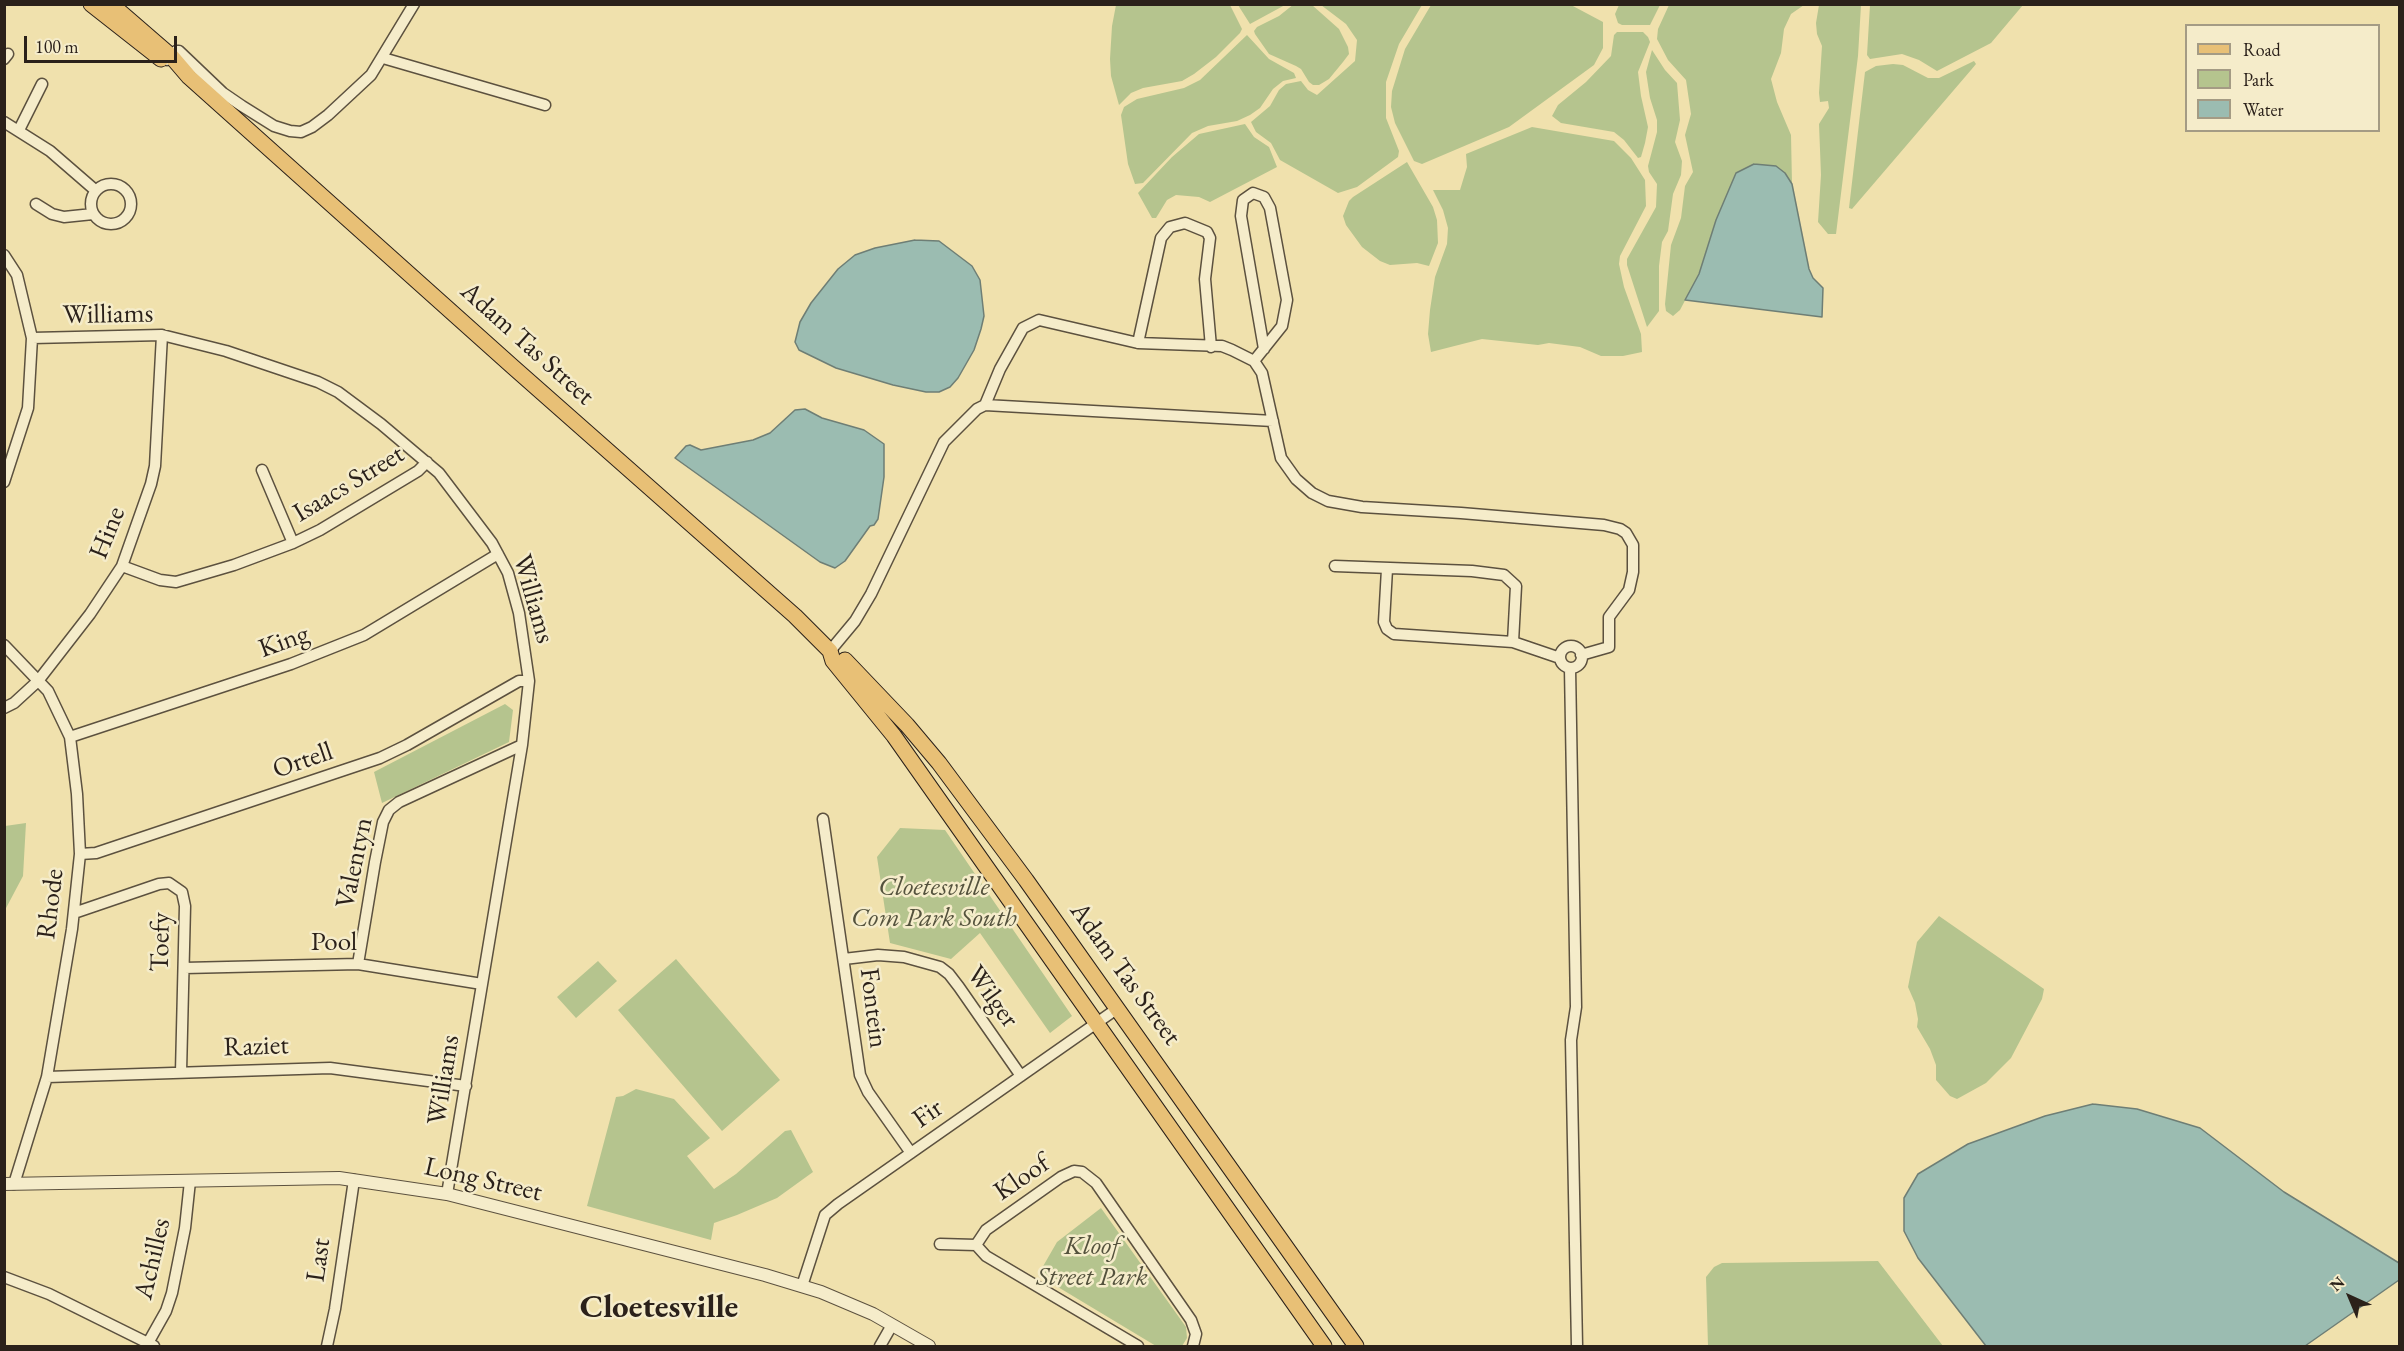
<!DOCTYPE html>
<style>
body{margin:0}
#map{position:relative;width:2404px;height:1351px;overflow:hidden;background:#f0e1ad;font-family:"EB Garamond",serif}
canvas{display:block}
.frame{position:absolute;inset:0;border:6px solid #2b211a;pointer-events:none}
.legend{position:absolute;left:2185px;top:24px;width:195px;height:108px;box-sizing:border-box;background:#f5ecca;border:2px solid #a49b84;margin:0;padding:8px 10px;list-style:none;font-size:18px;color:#2b211a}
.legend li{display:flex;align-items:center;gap:12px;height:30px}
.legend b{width:30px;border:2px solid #a49b84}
.north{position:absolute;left:2320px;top:1267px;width:60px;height:60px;-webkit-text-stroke:4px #f5ecca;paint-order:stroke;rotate:316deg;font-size:16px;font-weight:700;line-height:24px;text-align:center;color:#2b211a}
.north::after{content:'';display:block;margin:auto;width:21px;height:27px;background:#2b211a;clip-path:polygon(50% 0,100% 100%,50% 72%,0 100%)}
.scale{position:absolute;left:24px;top:36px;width:153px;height:27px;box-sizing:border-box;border:3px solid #2b211a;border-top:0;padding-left:8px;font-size:18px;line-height:21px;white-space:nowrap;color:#2b211a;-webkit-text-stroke:4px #f5ecca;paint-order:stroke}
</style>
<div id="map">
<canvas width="2404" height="1351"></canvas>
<div class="frame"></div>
<ul class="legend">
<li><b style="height:8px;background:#e8c076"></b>Road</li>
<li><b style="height:16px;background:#b5c48e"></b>Park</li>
<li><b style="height:16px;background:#9bbcb1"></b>Water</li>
</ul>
<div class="north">N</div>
<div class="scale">100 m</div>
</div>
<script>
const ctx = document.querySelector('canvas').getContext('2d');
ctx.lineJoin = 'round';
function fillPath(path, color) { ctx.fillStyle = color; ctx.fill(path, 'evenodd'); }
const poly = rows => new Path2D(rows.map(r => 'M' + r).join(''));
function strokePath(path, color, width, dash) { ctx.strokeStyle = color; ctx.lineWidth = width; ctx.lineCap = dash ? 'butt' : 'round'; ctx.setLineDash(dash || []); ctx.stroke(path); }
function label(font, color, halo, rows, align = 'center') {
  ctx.font = font + ' "EB Garamond",serif'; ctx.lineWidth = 5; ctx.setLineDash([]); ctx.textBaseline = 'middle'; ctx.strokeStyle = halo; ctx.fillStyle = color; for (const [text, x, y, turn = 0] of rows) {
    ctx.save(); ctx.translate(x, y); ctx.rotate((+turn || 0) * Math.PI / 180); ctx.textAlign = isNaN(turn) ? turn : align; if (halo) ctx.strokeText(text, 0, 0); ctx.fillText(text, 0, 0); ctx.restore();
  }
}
const green = poly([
 [1294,4,1312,5,1339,29,1348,47,1349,54,1343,62,1329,79,1319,85,1313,85,1309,82,1301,69,1296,66,1269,54,1255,34,1254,31,1257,27,1279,16],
 [1116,5,1230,5,1242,29,1240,33,1216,57,1194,74,1182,81,1143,88,1131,93,1119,105,1111,76,1110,59,1112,26],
 [1238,5,1285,5,1250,24],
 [1321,5,1422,5,1399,44,1386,82,1386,118,1399,151,1398,157,1357,187,1338,193,1280,160,1271,143,1256,132,1251,122,1270,106,1279,90,1286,84,1301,81,1308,90,1317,95,1355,61,1357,40,1346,24],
 [1431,5,1571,5,1603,22,1603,48,1594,65,1509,127,1422,164,1414,161,1395,123,1391,107,1392,91,1405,49],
 [1619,5,1619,4,1660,5,1650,25,1622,25,1618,23,1615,14],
 [1669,5,1804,5,1791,14,1784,29,1781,53,1771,79,1777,102,1791,135,1792,184,1785,173,1716,220,1699,274,1680,310,1673,316,1666,311,1665,304,1671,245,1681,218,1685,186,1693,172,1685,135,1691,114,1686,80,1668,60,1657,39,1658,29],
 [1819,5,1861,5,1858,56,1836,234,1828,234,1818,222,1821,175,1819,124,1829,108,1828,101,1820,102,1819,93,1822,46,1817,34,1816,23],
 [1870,5,1870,4,2023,5,1991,43,1937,71,1919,60,1902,54,1870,59,1867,55],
 [1617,32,1643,32,1648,37,1650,42,1638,72,1641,96,1648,127,1645,143,1641,157,1638,158,1624,140,1614,132,1561,123,1552,116,1558,105,1586,82,1611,56,1614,35],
 [1247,35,1269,59,1294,73,1296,78,1283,81,1273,89,1260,108,1250,115,1237,121,1208,126,1192,133,1143,183,1135,184,1128,164,1121,115,1124,107,1137,99,1184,88,1200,80],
 [1652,50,1665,70,1677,83,1680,120,1675,142,1682,161,1681,175,1673,194,1668,231,1662,242,1659,266,1659,311,1647,327,1627,265,1627,259,1656,207,1657,184,1649,172,1648,166,1657,132,1657,120,1650,98,1646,72],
 [1974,61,1976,64,1971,70,1852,209,1849,208,1865,72,1876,66,1893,64,1903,65,1928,78,1939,78],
 [1245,124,1254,137,1269,147,1277,167,1210,202,1199,197,1176,195,1167,200,1156,218,1152,218,1138,193,1172,157,1199,134],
 [1532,127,1614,141,1631,158,1645,180,1646,206,1620,256,1619,264,1624,287,1641,334,1642,352,1623,356,1601,356,1580,347,1549,343,1538,345,1482,339,1431,352,1428,334,1430,310,1435,277,1447,244,1448,228,1443,210,1433,190,1460,190,1467,167,1466,154],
 [1407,162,1433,207,1437,220,1438,243,1429,266,1417,263,1390,265,1380,261,1362,247,1346,225,1343,216,1349,201,1353,197],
 [505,704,513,710,509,742,382,803,374,772],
 [26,823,23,876,5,910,5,826],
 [900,828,945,830,1072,1016,1050,1033,980,933,951,959,890,943,877,857],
 [1939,916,2044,989,2042,999,2011,1058,1986,1083,1957,1099,1950,1096,1936,1080,1936,1065,1930,1049,1917,1027,1918,1019,1915,1003,1908,987,1917,942],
 [676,959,780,1080,722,1131,618,1010],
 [598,961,617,981,576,1018,557,997],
 [636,1089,674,1099,710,1138,687,1156,714,1189,736,1174,785,1131,791,1130,813,1172,777,1198,737,1215,714,1223,711,1240,587,1206,616,1097,623,1096],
 [1101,1208,1186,1327,1187,1338,1182,1346,1156,1346,1038,1275,1057,1242],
 [1878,1261,1943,1346,1708,1346,1706,1277,1714,1267,1722,1263]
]);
const water = poly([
 [1754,164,1776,166,1785,173,1792,184,1809,269,1813,278,1823,288,1822,317,1685,300,1699,274,1716,220,1736,173,1754,164],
 [915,240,939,241,972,266,980,280,984,316,981,329,974,350,958,378,950,387,939,392,926,392,893,385,836,368,799,350,795,342,800,322,811,303,838,269,855,255,875,248,915,240],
 [805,409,822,418,864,430,884,444,884,477,878,519,874,525,870,526,845,561,835,568,820,562,675,458,686,446,690,445,701,450,753,440,770,433,795,410,805,409],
 [2093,1104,2137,1109,2200,1128,2284,1192,2399,1263,2399,1280,2305,1346,1986,1346,1918,1258,1904,1231,1904,1198,1918,1174,1968,1144,2045,1116,2093,1104]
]);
const minor = poly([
 [383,58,545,105],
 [4,59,8,54],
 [167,60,176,51,179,51,223,93,242,106,274,126,290,131,301,132,312,127,328,115,371,75,414,4],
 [4,122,50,151,95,190],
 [19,130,42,84],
 '91 204a20 20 0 1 1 40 0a20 20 0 1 1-40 0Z',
 [36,204,52,214,64,217,93,214],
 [4,255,17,275,32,338,28,408,4,482],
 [32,338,162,335,226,351,318,382,338,392,381,424,439,473,492,543,508,573,519,613,529,681,522,745,447,1194],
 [1138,343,1161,238,1170,227,1185,223,1207,232,1210,238,1205,279,1211,347],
 [1254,361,1282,326,1287,300,1270,208,1264,197,1253,193,1243,200,1241,216,1264,349],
 [985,405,1000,369,1023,328,1039,320,1138,343,1222,346,1232,350,1254,361,1262,373,1281,458,1296,479,1312,493,1328,501,1362,507,1461,513,1604,525,1620,529,1626,533,1633,545,1633,572,1629,590,1609,617,1609,647,1581,655],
 [262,470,293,543],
 [122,566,160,580,176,582,234,565,293,543,320,530,418,471,427,462],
 [1335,566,1472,571,1504,575,1516,586,1513,642],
 [1387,569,1384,622,1387,629,1394,634,1513,642,1560,658],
 [4,645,48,691,70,737,77,794,80,854,72,929,47,1077,14,1184],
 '1560 657a11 11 0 1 1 22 0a11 11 0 1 1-22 0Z',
 [830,651,855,621,871,594,944,442,977,409,985,405,1273,421],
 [1570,668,1576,1007,1571,1040,1577,1346],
 [4,708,14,703,38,681,90,614,122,566,151,484,155,466,162,335],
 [70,737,291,664,364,635,498,554],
 [823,819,860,1075,868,1092,911,1153],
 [80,854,96,853,380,758,407,745,519,681,529,681],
 [74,913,159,884,169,883,182,892,185,906,181,1072],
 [844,959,878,955,904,957,940,967,949,974,959,987,1021,1076],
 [358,964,375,862,383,822,389,810,399,802,522,745],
 [184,968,358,964,482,984],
 [47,1077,330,1068,466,1086],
 [940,1244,976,1245],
 [4,1277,49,1294,154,1346],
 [802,1286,825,1215,838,1204,1118,1008],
 [148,1343,166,1311,172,1293,185,1228,190,1181],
 [327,1346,335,1309,354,1180],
 [880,1346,892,1325],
 [1138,1346,986,1256,976,1245,986,1230,1061,1177,1074,1171,1082,1172,1096,1183,1191,1320,1196,1334,1193,1346]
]);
const tertiary = poly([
 [4,1184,339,1178,447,1194,765,1275,821,1292,873,1314,929,1346]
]);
const primary = poly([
 [91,4,161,59],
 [111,4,171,56,189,77,513,367,795,616,830,651,833,661,894,736,1324,1346],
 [845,660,907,725,939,763,1026,880,1356,1346]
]);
const streetNames = [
 ["Williams",108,315,-1],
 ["Adam Tas Street",527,344,42],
 ["Isaacs Street",349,484,-31],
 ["Hine",108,533,-68],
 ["Williams",533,599,74],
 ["King",284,642,-20],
 ["Ortell",303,761,-19],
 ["Valentyn",355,863,-78],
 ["Rhode",51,904,-83],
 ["Toefy",161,942,-89],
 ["Pool",334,943],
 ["Adam Tas Street",1125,974,54],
 ["Wilger",992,997,54],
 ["Fontein",873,1008,83],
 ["Raziet",256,1047,-2],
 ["Williams",444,1080,-81],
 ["Fir",928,1114,-35],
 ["Kloof",1022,1178,-34],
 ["Long Street",483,1180,13],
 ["Achilles",153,1259,-77],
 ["Last",319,1260,-82]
];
const parkNames = [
 ["Cloetesville",934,888],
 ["Com Park South",934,919],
 ["Kloof",1092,1247],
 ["Street Park",1092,1278]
];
const districtNames = [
 ["Cloetesville",659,1308]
];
fillPath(green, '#b5c48e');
fillPath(water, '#9bbcb1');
strokePath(water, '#6e7e75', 1.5);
strokePath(minor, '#5c513f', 13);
strokePath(tertiary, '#5c513f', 14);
strokePath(primary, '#2b211a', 17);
strokePath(minor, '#f5ecca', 10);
strokePath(tertiary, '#f5ecca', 12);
strokePath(primary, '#e8c076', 15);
label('27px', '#2b211a', '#f5ecca', streetNames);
label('italic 27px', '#54523d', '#f5ecca', parkNames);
label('bold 33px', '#2b211a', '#f5ecca', districtNames);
</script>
